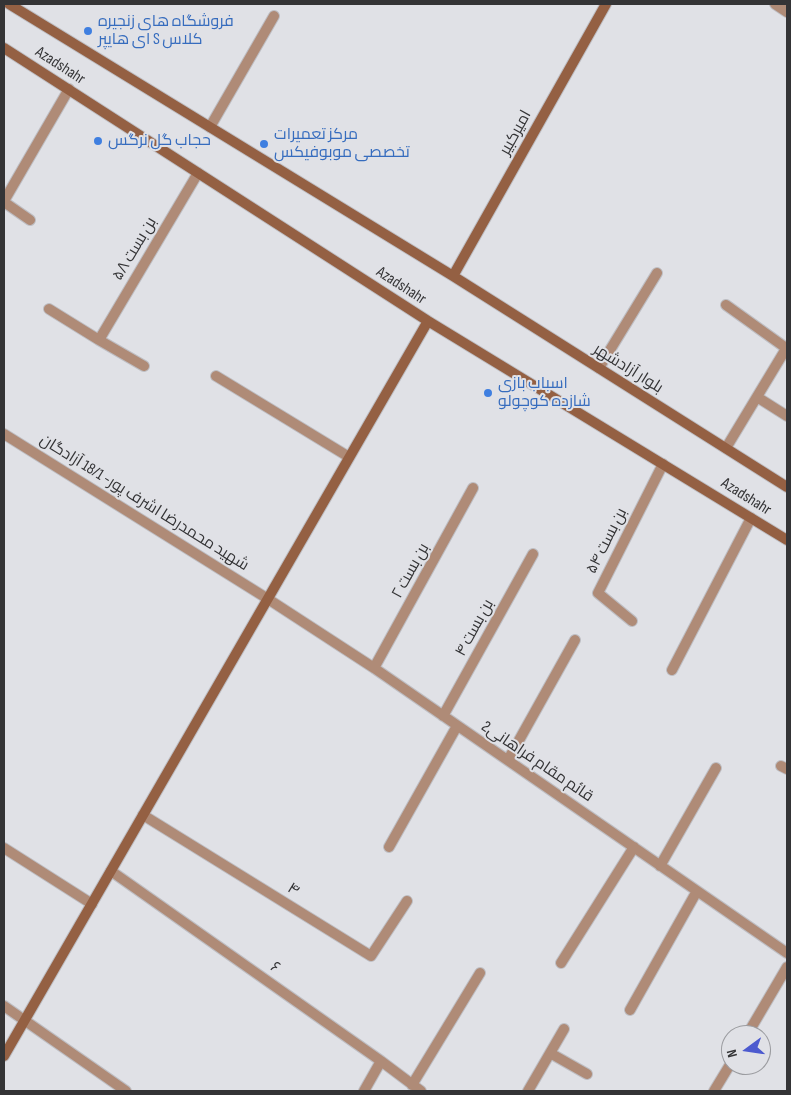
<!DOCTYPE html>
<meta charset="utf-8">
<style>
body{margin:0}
#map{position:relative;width:791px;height:1095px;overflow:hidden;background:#e0e1e6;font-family:"Sofia Sans Condensed",sans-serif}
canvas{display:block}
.frame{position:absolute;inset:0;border:5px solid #343436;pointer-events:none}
.north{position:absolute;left:721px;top:1025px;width:50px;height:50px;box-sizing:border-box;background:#e0e1e6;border:1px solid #9b9ca0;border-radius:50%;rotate:256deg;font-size:14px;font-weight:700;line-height:20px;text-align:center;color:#343436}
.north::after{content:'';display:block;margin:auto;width:18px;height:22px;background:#4c5acf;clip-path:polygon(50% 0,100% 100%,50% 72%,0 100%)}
</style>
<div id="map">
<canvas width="791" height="1095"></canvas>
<div class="frame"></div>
<div class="north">N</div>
</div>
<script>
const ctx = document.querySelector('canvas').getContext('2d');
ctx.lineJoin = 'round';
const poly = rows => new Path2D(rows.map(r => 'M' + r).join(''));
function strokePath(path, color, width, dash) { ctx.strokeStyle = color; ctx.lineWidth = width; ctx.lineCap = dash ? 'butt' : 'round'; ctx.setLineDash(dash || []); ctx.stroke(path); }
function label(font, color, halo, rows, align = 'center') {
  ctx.font = font + ' "Sofia Sans Condensed",Cairo,sans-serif'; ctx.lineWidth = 4; ctx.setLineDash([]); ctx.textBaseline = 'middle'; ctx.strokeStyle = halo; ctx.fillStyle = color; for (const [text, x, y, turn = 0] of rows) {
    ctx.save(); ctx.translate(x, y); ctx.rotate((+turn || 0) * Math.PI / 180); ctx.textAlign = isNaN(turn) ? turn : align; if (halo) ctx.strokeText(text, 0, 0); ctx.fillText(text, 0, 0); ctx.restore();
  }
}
const street = poly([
 [775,4,787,12],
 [210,127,274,16],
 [4,201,69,89],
 [4,202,30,220],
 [726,305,786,348],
 [49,309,99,340,144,366],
 [99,340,198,173],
 [599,368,657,273],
 [216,376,349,457],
 [757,397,787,416],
 [4,434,268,599,374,668,787,953],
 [726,448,787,347],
 [632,621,598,593,663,464],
 [374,668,473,488],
 [672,670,751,518],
 [443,716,533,554],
 [508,760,575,640],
 [781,766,787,769],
 [143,815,371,956,407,901],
 [389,847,457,726],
 [4,848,92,904],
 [660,866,716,768],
 [111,871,381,1061,421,1091],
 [561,963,634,847],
 [4,1006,126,1091],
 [630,1010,697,891],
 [747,1035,787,967],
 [550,1053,587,1074],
 [412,1085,480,973],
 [364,1091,381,1061],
 [528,1091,564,1029],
 [714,1091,731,1063]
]);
const secondary = poly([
 [9,4,453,276,787,487],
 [4,48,428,321,787,540],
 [453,276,606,4],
 [4,1056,428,321]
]);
const markers = [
 [88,31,5,"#3f7fe0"],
 [98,141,5,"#3f7fe0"],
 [264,144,5,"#3f7fe0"],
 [488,393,5,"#3f7fe0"]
];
const shopNames = [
 ["فروشگاه های زنجیره",98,22],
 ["ای هایپر S کلاس",98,40],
 ["مرکز تعمیرات",274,135],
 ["تخصصی موبوفیکس",274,153],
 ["حجاب گل نرگس",108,141],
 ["اسباب بازی",498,384],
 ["شازده کوچولو",498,402]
];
const streetNames = [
 ["Azadshahr",60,66,33],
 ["امیرکبیر",516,133,-61],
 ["بن بست ۵۸",135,249,-59],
 ["Azadshahr",401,286,33],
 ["بلوار آزادشهر",628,369,32],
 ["Azadshahr",746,497,32],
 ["شهید محمدرضا اشرف پور- 18/1 آزادگان",144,503,32],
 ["بن بست ۵۴",607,541,-63],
 ["بن بست ۲",411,571,-61],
 ["بن بست ۴",475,628,-61],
 ["2قائم مقام فراهانی",537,762,34],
 ["۴",293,890,32],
 ["۶",275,968,35]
];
strokePath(street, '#bebec3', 12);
strokePath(secondary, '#bebec3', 12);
strokePath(street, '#af8b77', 10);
strokePath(secondary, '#946043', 10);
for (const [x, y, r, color] of markers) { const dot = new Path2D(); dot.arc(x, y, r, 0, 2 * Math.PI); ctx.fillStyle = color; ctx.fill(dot); strokePath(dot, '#e0e1e6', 2); }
label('16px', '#366cbe', '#e0e1e6', shopNames, 'left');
label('16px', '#343436', '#e0e1e6', streetNames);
</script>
